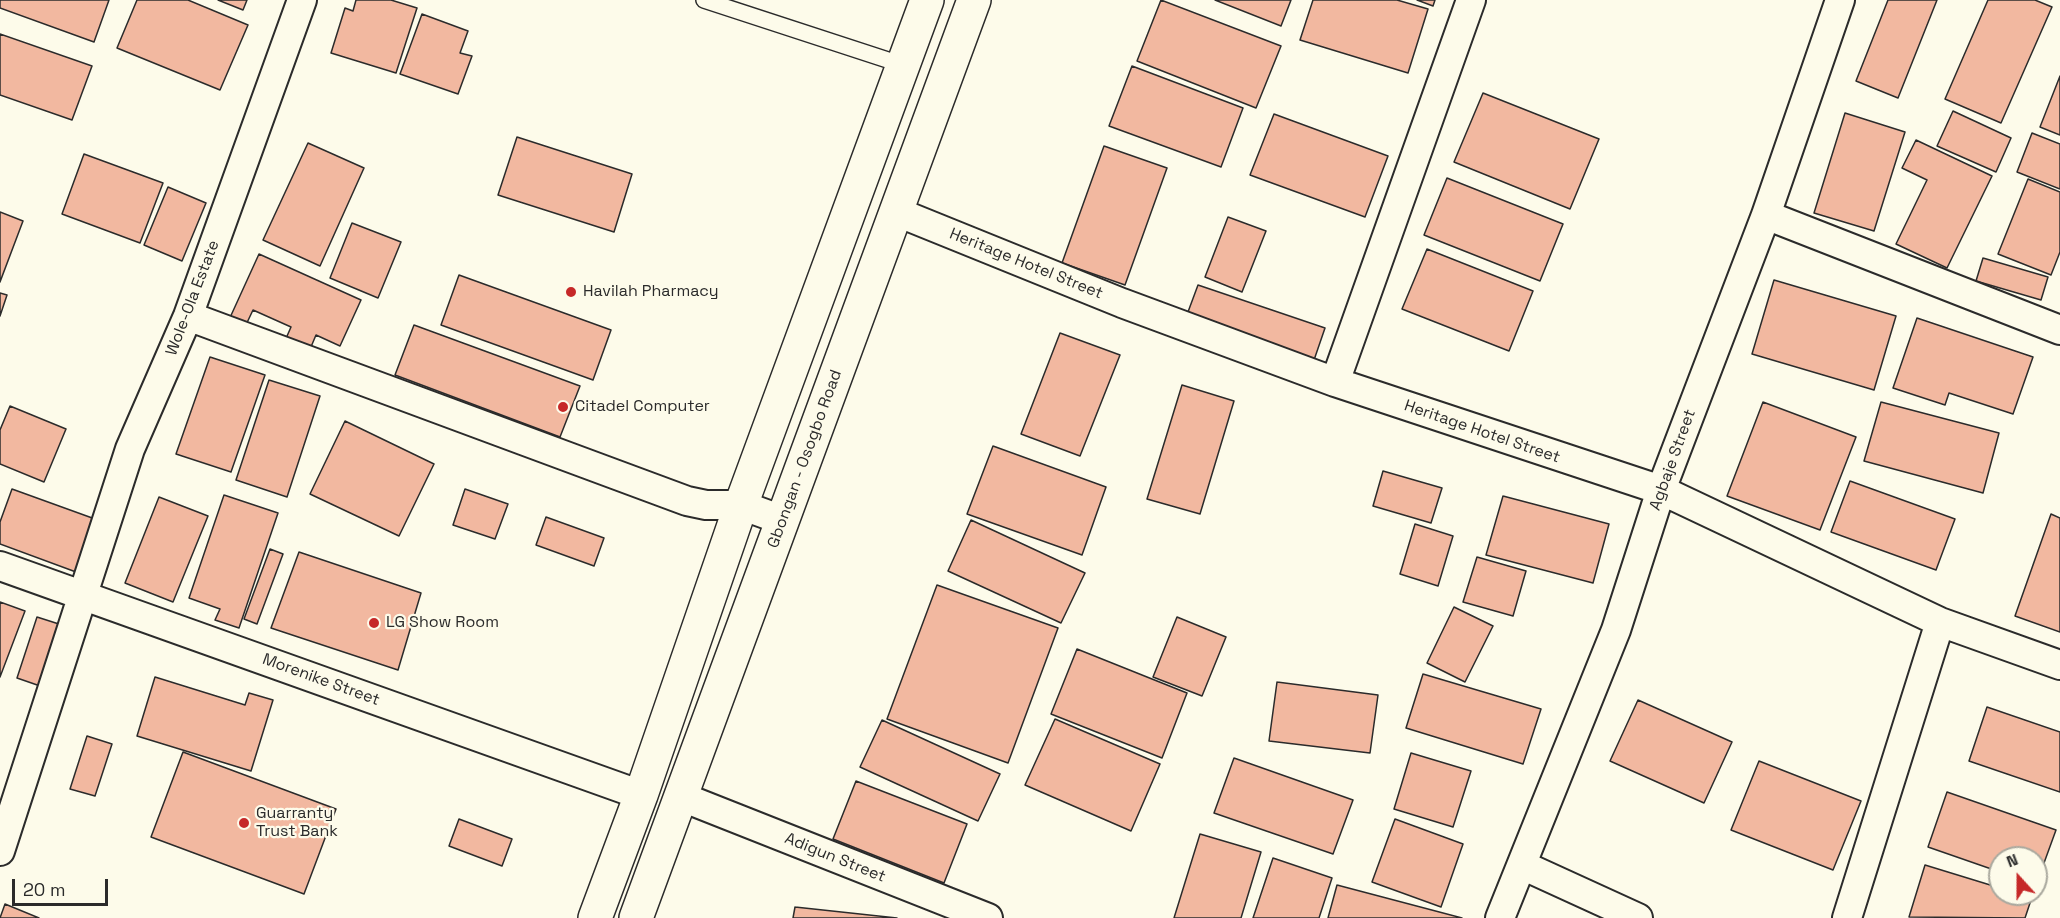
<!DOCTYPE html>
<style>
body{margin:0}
#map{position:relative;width:2060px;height:918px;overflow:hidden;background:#fdfbea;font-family:"Space Grotesk",sans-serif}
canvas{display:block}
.north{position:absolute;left:1988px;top:846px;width:60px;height:60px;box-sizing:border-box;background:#fdfbea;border:2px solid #a9a89e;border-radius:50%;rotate:339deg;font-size:16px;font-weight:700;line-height:24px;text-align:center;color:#2b2b2b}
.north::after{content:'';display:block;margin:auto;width:21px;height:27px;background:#c62828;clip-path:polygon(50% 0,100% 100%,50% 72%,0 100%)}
.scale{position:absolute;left:12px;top:879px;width:96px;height:27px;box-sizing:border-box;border:3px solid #2b2b2b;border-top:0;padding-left:8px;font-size:18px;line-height:21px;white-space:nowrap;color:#2b2b2b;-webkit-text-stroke:4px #fdfbea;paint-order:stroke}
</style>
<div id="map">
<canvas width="2060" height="918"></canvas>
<div class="north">N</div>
<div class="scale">20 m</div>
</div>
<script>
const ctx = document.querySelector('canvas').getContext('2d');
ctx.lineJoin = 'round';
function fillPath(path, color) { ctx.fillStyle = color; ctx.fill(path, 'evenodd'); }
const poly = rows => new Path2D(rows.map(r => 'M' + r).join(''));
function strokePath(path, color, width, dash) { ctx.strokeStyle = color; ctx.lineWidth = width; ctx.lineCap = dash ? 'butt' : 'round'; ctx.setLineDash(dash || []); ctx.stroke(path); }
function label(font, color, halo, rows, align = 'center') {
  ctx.font = font + ' "Space Grotesk",sans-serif'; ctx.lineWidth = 4.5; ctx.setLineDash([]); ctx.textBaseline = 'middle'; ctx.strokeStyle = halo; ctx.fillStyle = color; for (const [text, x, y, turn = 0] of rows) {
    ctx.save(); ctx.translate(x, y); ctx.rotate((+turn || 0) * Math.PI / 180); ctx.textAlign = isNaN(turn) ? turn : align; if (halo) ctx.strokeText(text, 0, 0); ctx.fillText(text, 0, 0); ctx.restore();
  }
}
const building = poly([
 [0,0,109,0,94,42,0,8,0,0],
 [137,0,188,0,248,25,220,90,117,48,137,0],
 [218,0,247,0,243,10,218,0],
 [356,0,391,0,417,8,396,73,331,53,345,8,353,11,356,0],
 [1161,0,1281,46,1256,108,1137,61,1161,0],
 [1215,0,1291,0,1281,26,1215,0],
 [1313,0,1397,0,1428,9,1408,73,1300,40,1313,0],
 [1417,0,1435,0,1433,6,1417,0],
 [1888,0,1937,0,1898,98,1856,81,1888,0],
 [1988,0,2035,0,2052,7,2001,123,1945,99,1988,0],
 [422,14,468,31,460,53,472,56,458,94,400,74,422,14],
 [0,34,92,66,72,120,0,95,0,34],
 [1132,66,1243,108,1221,167,1109,126,1132,66],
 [2060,76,2060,135,2040,127,2060,76],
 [1483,93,1599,139,1570,209,1454,162,1483,93],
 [1953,111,2011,138,1996,172,1937,146,1953,111],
 [1845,113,1905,132,1874,231,1814,213,1845,113],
 [1274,114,1388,156,1365,217,1250,175,1274,114],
 [2032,133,2060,144,2060,189,2017,172,2032,133],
 [517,137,632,174,614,232,498,195,517,137],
 [1916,140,1992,176,1947,268,1896,244,1927,180,1902,168,1916,140],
 [308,143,364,168,320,266,263,240,308,143],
 [1104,146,1167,168,1125,285,1062,263,1104,146],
 [84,154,163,183,140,243,62,214,84,154],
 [1447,178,1563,224,1540,281,1424,235,1447,178],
 [2028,179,2060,192,2060,252,2051,275,1998,254,2028,179],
 [168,187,206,203,182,261,144,245,168,187],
 [0,212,23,221,0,282,0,212],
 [1228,217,1266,231,1242,292,1205,277,1228,217],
 [352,223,401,242,378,298,330,278,352,223],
 [1427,249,1533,291,1509,351,1402,309,1427,249],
 [259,254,361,300,340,346,316,335,308,354,284,343,291,327,253,310,244,329,228,322,259,254],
 [1983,258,2048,277,2041,300,1976,281,1983,258],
 [459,275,611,330,593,380,441,325,459,275],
 [1774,280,1896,316,1874,390,1752,354,1774,280],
 [1198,285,1325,328,1313,363,1185,320,1198,285],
 [0,293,7,295,0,316,0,293],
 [1917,318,2033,357,2013,414,1949,393,1945,405,1893,388,1917,318],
 [414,325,580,386,560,437,395,375,414,325],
 [1060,333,1120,355,1080,456,1021,434,1060,333],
 [210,357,265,375,231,472,176,454,210,357],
 [269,380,320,396,287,497,236,480,269,380],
 [1182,385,1234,401,1200,514,1147,499,1182,385],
 [1763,402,1856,437,1820,530,1727,496,1763,402],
 [1881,402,1999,433,1983,493,1864,461,1881,402],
 [10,406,66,429,44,482,0,464,0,430,10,406],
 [345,421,434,464,399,536,310,494,345,421],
 [993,446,1106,487,1082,555,967,514,993,446],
 [1383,471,1442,488,1431,523,1373,506,1383,471],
 [1850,481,1955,519,1936,570,1831,532,1850,481],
 [12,489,95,519,76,572,0,544,0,522,12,489],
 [465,489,508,504,495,539,453,525,465,489],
 [224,495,278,513,239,628,215,620,220,609,189,598,224,495],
 [1503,496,1609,524,1593,583,1486,555,1503,496],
 [159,497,208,516,173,602,125,583,159,497],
 [2051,514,2060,518,2060,632,2015,616,2051,514],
 [546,517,604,538,594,566,536,545,546,517],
 [971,520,1085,573,1061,623,948,571,971,520],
 [1415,524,1453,536,1438,586,1400,574,1415,524],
 [270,549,283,554,257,624,244,619,270,549],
 [299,552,421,593,398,670,271,628,299,552],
 [1477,557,1526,571,1513,616,1463,602,1477,557],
 [937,585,1058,628,1008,763,887,719,937,585],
 [0,602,25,611,0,677,0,602],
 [1454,607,1493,626,1465,682,1427,663,1454,607],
 [37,617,62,625,43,687,17,678,37,617],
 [1177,617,1226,637,1202,696,1153,677,1177,617],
 [1077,649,1187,693,1162,758,1051,714,1077,649],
 [1423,674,1541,709,1523,764,1406,728,1423,674],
 [155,677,245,705,249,693,273,700,251,771,137,736,155,677],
 [1277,682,1378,695,1370,753,1269,741,1277,682],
 [1638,700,1732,742,1704,803,1610,761,1638,700],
 [1987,707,2060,732,2060,792,1969,761,1987,707],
 [1055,719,1160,764,1131,831,1025,785,1055,719],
 [882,720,1000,774,978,821,860,767,882,720],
 [87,736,112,744,95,796,70,789,87,736],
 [183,752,336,809,304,894,151,837,183,752],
 [1411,753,1471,771,1453,827,1394,809,1411,753],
 [1234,758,1353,800,1333,854,1214,813,1234,758],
 [1759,761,1861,801,1833,870,1731,830,1759,761],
 [856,781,967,824,944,883,833,839,856,781],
 [1947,792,2056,830,2036,885,2036,858,2000,858,2000,872,1928,847,1947,792],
 [459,819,512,839,502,866,449,846,459,819],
 [1395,819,1463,844,1441,907,1372,882,1395,819],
 [1200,834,1261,852,1241,918,1174,918,1200,834],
 [1273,858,1332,878,1319,918,1253,918,1273,858],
 [1925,865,2000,888,2000,894,2032,897,2025,918,1909,917,1925,865],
 [1337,885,1462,918,1328,918,1337,885],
 [5,904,39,918,0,918,5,904],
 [795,907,897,918,793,918,795,907]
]);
const lane = poly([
 [704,0,903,65]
]);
const street = poly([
 [897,212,1122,303,1335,382,1661,490,1940,622,2060,665],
 [1766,215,2060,330],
 [188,316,687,501,706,505,741,505,782,520],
 [1335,382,1471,0],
 [0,566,641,795],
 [682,797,988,918],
 [0,851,130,449,188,316,302,0],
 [1522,865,1638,918],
 [1500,918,1616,630,1661,490,1766,215,1840,0],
 [1847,918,1940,622]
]);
const primary = poly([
 [595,918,641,795,741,505,927,0],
 [636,918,974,0]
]);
const markers = [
 [571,292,6,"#c62828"],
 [563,407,6,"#c62828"],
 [374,623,6,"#c62828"],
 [244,823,6,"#c62828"]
];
const streetNames = [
 ["Heritage Hotel Street",1026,264,22],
 ["Wole-Ola Estate",193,298,-69],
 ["Heritage Hotel Street",1482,432,19],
 ["Gbongan - Osogbo Road",805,459,-70],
 ["Agbaje Street",1673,460,-70],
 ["Morenike Street",321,680,20],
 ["Adigun Street",835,858,22]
];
const poiNames = [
 ["Havilah Pharmacy",583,292],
 ["Citadel Computer",575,407],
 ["LG Show Room",386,623],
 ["Guarranty",256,814],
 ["Trust Bank",256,832]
];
fillPath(building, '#f2b8a0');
strokePath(building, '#2b2b2b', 1.5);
strokePath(lane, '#2b2b2b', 18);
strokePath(street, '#2b2b2b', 32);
strokePath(primary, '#2b2b2b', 36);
strokePath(lane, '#fdfbea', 15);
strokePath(street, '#fdfbea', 28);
strokePath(primary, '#fdfbea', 33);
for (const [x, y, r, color] of markers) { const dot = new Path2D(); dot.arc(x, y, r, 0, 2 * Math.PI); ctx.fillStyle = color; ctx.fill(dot); strokePath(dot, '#fdfbea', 2); }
label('16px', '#2b2b2b', '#fdfbea', streetNames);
label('16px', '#2b2b2b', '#fdfbea', poiNames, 'left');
</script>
